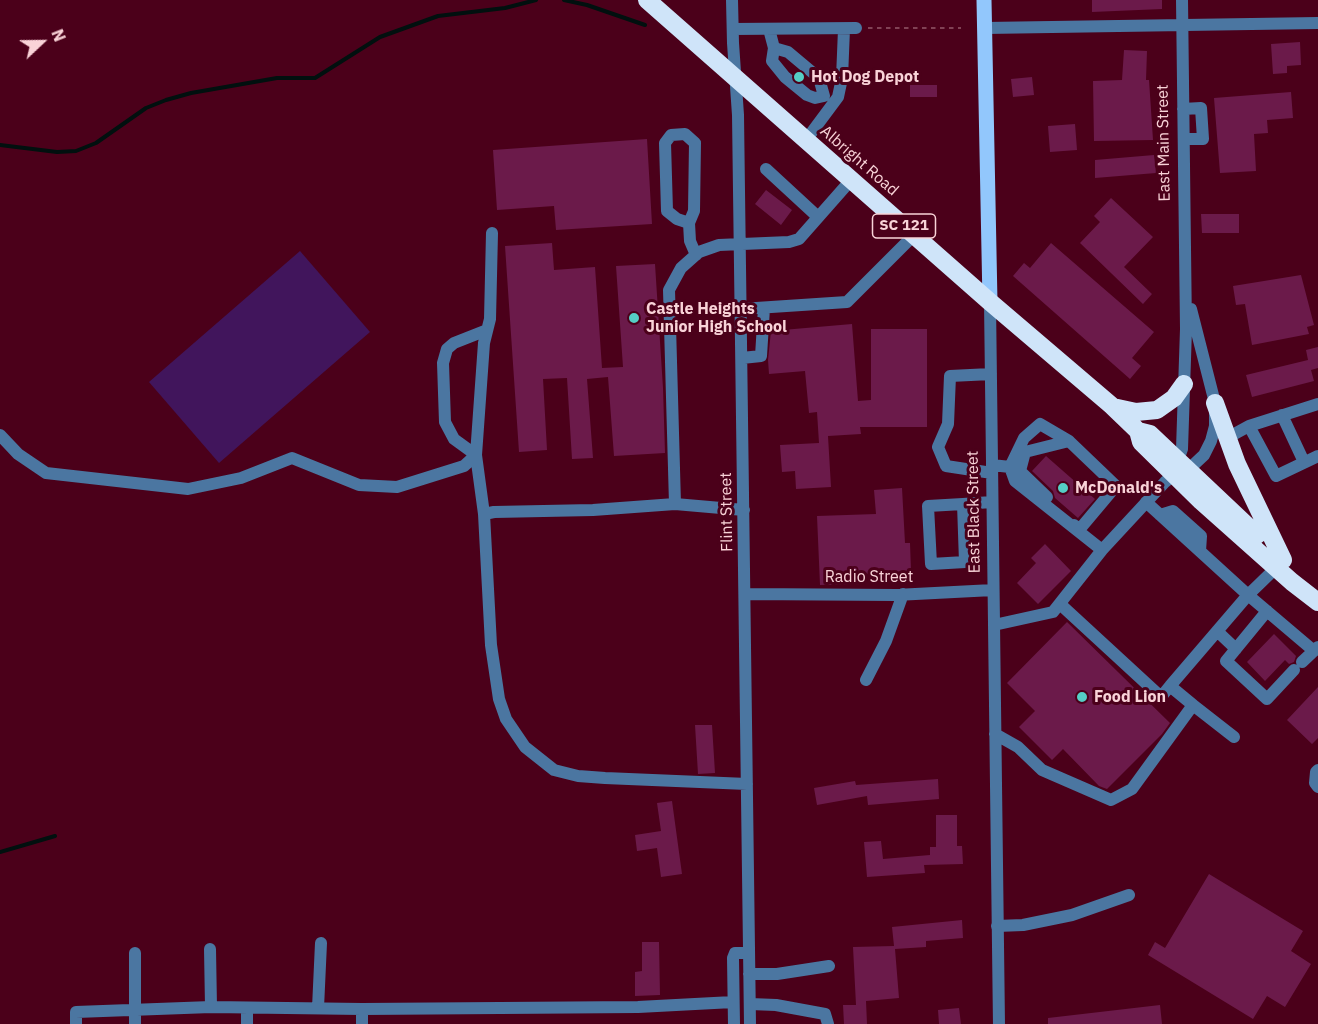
<!DOCTYPE html>
<style>
body{margin:0}
#map{position:relative;width:1318px;height:1024px;overflow:hidden;background:#4b001a;font-family:"IBM Plex Sans",sans-serif}
canvas{display:block}
.north{position:absolute;left:12px;top:12px;width:60px;height:60px;-webkit-text-stroke:4px #4b001a;paint-order:stroke;rotate:68deg;font-size:16px;font-weight:700;line-height:24px;text-align:center;color:#f9d3d8}
.north::after{content:'';display:block;margin:auto;width:21px;height:27px;background:#f9d3d8;clip-path:polygon(50% 0,100% 100%,50% 72%,0 100%)}
</style>
<div id="map">
<canvas width="1318" height="1024"></canvas>
<div class="north">N</div>
</div>
<script>
const ctx = document.querySelector('canvas').getContext('2d');
ctx.lineJoin = 'round';
function fillPath(path, color) { ctx.fillStyle = color; ctx.fill(path, 'evenodd'); }
const poly = rows => new Path2D(rows.map(r => 'M' + r).join(''));
function strokePath(path, color, width, dash) { ctx.strokeStyle = color; ctx.lineWidth = width; ctx.lineCap = dash ? 'butt' : 'round'; ctx.setLineDash(dash || []); ctx.stroke(path); }
function label(font, color, halo, rows, align = 'center') {
  ctx.font = font + ' "IBM Plex Sans",sans-serif'; ctx.lineWidth = 6; ctx.setLineDash([]); ctx.textBaseline = 'middle'; ctx.strokeStyle = halo; ctx.fillStyle = color; for (const [text, x, y, turn = 0] of rows) {
    ctx.save(); ctx.translate(x, y); ctx.rotate((+turn || 0) * Math.PI / 180); ctx.textAlign = isNaN(turn) ? turn : align; if (halo) ctx.strokeText(text, 0, 0); ctx.fillText(text, 0, 0); ctx.restore();
  }
}
const green = poly([
 [300,251,370,332,219,463,149,382]
]);
const stream = poly([
 [564,0,587,5,645,25],
 [0,145,57,152,76,151,96,143,146,108,166,100,191,93,277,78,315,78,380,37,438,16,505,8,536,0],
 [0,852,55,836]
]);
const building = poly([
 [1092,0,1162,0,1162,9,1092,12],
 [1300,42,1301,65,1287,66,1287,73,1273,74,1271,44],
 [1124,50,1147,51,1146,80,1149,80,1153,140,1094,141,1093,81,1122,80],
 [1032,77,1034,95,1013,97,1011,79],
 [910,85,937,85,937,97,910,97],
 [1291,92,1293,118,1267,120,1268,133,1254,134,1256,171,1220,173,1214,98],
 [1075,124,1077,150,1050,152,1048,126],
 [647,139,652,224,556,230,554,206,497,210,493,150],
 [1154,155,1156,173,1095,178,1095,160],
 [766,190,792,210,781,225,755,204],
 [1111,198,1153,237,1124,267,1152,294,1143,304,1080,243,1100,222,1094,216],
 [1201,214,1239,214,1239,233,1202,233],
 [552,243,554,270,595,267,602,368,623,367,616,266,655,264,663,388,665,453,614,456,608,377,587,379,593,458,572,459,567,378,543,379,547,450,519,452,505,246],
 [1051,243,1154,332,1132,358,1141,366,1130,379,1013,276,1024,263,1030,268],
 [1301,275,1314,325,1307,327,1309,334,1252,345,1245,304,1236,305,1233,286],
 [852,324,858,401,871,400,871,329,927,329,927,427,860,427,861,434,828,436,831,487,796,489,795,471,782,472,780,445,819,443,817,412,809,413,805,371,769,374,768,360,771,331],
 [1318,347,1318,368,1311,370,1314,381,1252,397,1246,375,1308,360,1306,350],
 [1046,456,1095,499,1078,518,1055,498,1053,491,1032,471],
 [902,488,905,543,910,543,911,571,864,574,864,584,820,585,817,516,876,514,874,490],
 [1045,544,1071,571,1038,604,1017,583,1036,563,1031,558],
 [1067,622,1170,723,1162,734,1107,789,1099,786,1063,749,1052,760,1019,727,1035,711,1007,683],
 [1274,634,1296,656,1294,662,1289,664,1285,660,1265,681,1247,662],
 [1318,687,1318,738,1312,744,1287,720],
 [695,725,712,725,715,773,698,774],
 [938,779,939,799,868,805,867,796,817,805,814,788,855,781,856,785],
 [672,801,682,874,661,877,657,848,637,851,635,835,661,831,657,803],
 [936,815,957,815,957,846,962,846,963,864,924,865,925,873,867,877,864,842,881,841,883,859,930,855,930,847,936,847],
 [1209,874,1303,931,1291,951,1311,964,1285,1007,1267,996,1253,1019,1148,955,1155,942,1165,948],
 [962,920,963,938,926,941,926,947,895,949,899,998,866,1001,867,1024,844,1024,843,1005,856,1005,853,947,894,946,892,927],
 [642,942,659,942,660,995,635,996,635,972,642,971],
 [1160,1005,1162,1024,1048,1024,1048,1018],
 [959,1008,961,1024,939,1024,938,1010]
]);
const path = poly([
 [868,28,961,28]
]);
const minor = poly([
 [732,0,733,43,738,115,750,1024],
 [985,28,1318,23],
 [733,29,856,28],
 [769,29,774,48,772,61,785,77,807,95,815,98,824,96,819,78,788,52,774,48],
 [1183,109,1201,108,1203,139,1184,139],
 [806,140,838,97,842,78,844,29],
 [766,169,818,217],
 [689,223,677,219,667,211,665,143,671,135,685,134,695,143,694,211,689,223,690,241,696,255],
 [990,302,999,1024],
 [741,309,847,302,914,235],
 [742,358,761,356,764,308],
 [991,374,950,376,948,424,938,447,946,466,992,473],
 [1282,415,1304,462],
 [1249,426,1276,476,1318,456],
 [0,435,18,454,46,473,188,489,241,478,292,458,359,485,397,487,464,466,476,455,454,439,445,422,443,363,447,349,454,343,487,330],
 [1227,438,1249,426,1318,404],
 [992,465,1010,467,1015,481,1102,550,1165,482,1175,474,1188,470,1204,455,1211,441,1215,426,1215,403,1191,309],
 [1176,466,1182,449,1186,329,1182,0],
 [1010,467,1024,438,1040,424,1069,441,1116,486,1079,530,1074,525],
 [1047,497,1020,471,1025,452,1069,441],
 [1146,502,1248,595,1314,651],
 [675,504,593,510,494,512,484,514,491,645,499,699,506,719,525,747,554,770,578,776,605,778,747,784],
 [963,504,965,562,931,564,928,506,963,504,992,502],
 [744,510,675,504,669,290,681,268,699,252,719,245,789,242,799,239,851,180],
 [484,514,476,455,484,343,490,319,492,233],
 [1160,515,1173,511,1201,536,1200,551],
 [745,594,896,595,993,590],
 [1060,604,1161,697,1170,686],
 [1267,611,1226,661,1267,699,1294,670],
 [994,625,1053,612,1102,550],
 [1217,631,1236,649],
 [1302,662,1318,647],
 [866,680,886,641,903,594],
 [1193,705,1234,737],
 [995,734,1018,747,1042,770,1111,800,1132,789,1193,705,1170,686,1248,595,1281,563],
 [1318,770,1316,772,1315,783,1318,787],
 [997,926,1023,925,1072,915,1129,895],
 [210,949,211,1007],
 [749,974,777,974,829,966],
 [750,1004,776,1005,825,1014,828,1024],
 [247,1008,247,1024],
 [318,1008,321,943],
 [362,1009,638,1007,733,1002],
 [76,1024,76,1012,211,1007,362,1009,362,1024],
 [135,1024,135,953],
 [734,1024,733,958,735,953,749,953]
]);
const major = poly([
 [984,0,990,302]
]);
const highway = poly([
 [647,0,990,302,1112,406,1138,431,1141,442,1201,501,1292,582,1318,602],
 [1215,403,1237,464,1283,560],
 [1113,407,1136,412,1157,410,1174,398,1184,384],
 [1138,431,1150,434,1257,535]
]);
const markers = [
 [799,77,6,"#55cec5"],
 [634,318,6,"#55cec5"],
 [1063,488,6,"#55cec5"],
 [1082,697,6,"#55cec5"]
];
const shields = [
 [904,226,63]
];
const shieldNames = [
 ["SC 121",904,226]
];
const poiNames = [
 ["Hot Dog Depot",811,77],
 ["Castle Heights",646,309],
 ["Junior High School",646,327],
 ["McDonald's",1075,488],
 ["Food Lion",1094,697]
];
const streetNames = [
 ["East Main Street",1164,143,-91],
 ["Albright Road",859,161,41],
 ["Flint Street",727,512,-91],
 ["East Black Street",974,512,-91],
 ["Radio Street",869,577]
];
fillPath(green, '#41155c');
strokePath(stream, '#01100f', 4);
fillPath(building, '#6b1a4a');
strokePath(path, '#814255', 2, [4.5, 4.5]);
strokePath(minor, '#4b76a1', 12);
strokePath(major, '#92c7fc', 15);
strokePath(highway, '#cfe4f9', 18);
for (const [x, y, r, color] of markers) { const dot = new Path2D(); dot.arc(x, y, r, 0, 2 * Math.PI); ctx.fillStyle = color; ctx.fill(dot); strokePath(dot, '#4b001a', 2); }
for (const [x, y, w] of shields) { const box = new Path2D(); box.roundRect(x - w / 2, y - 12, w, 24, 4.5); ctx.fillStyle = '#4b001a'; ctx.fill(box); strokePath(box, '#f9d3d8', 1.5); }
label('bold 15px', '#f9d3d8', null, shieldNames);
label('bold 16px', '#f9d3d8', '#4b001a', poiNames, 'left');
label('16px', '#f9d3d8', '#4b001a', streetNames);
</script>
